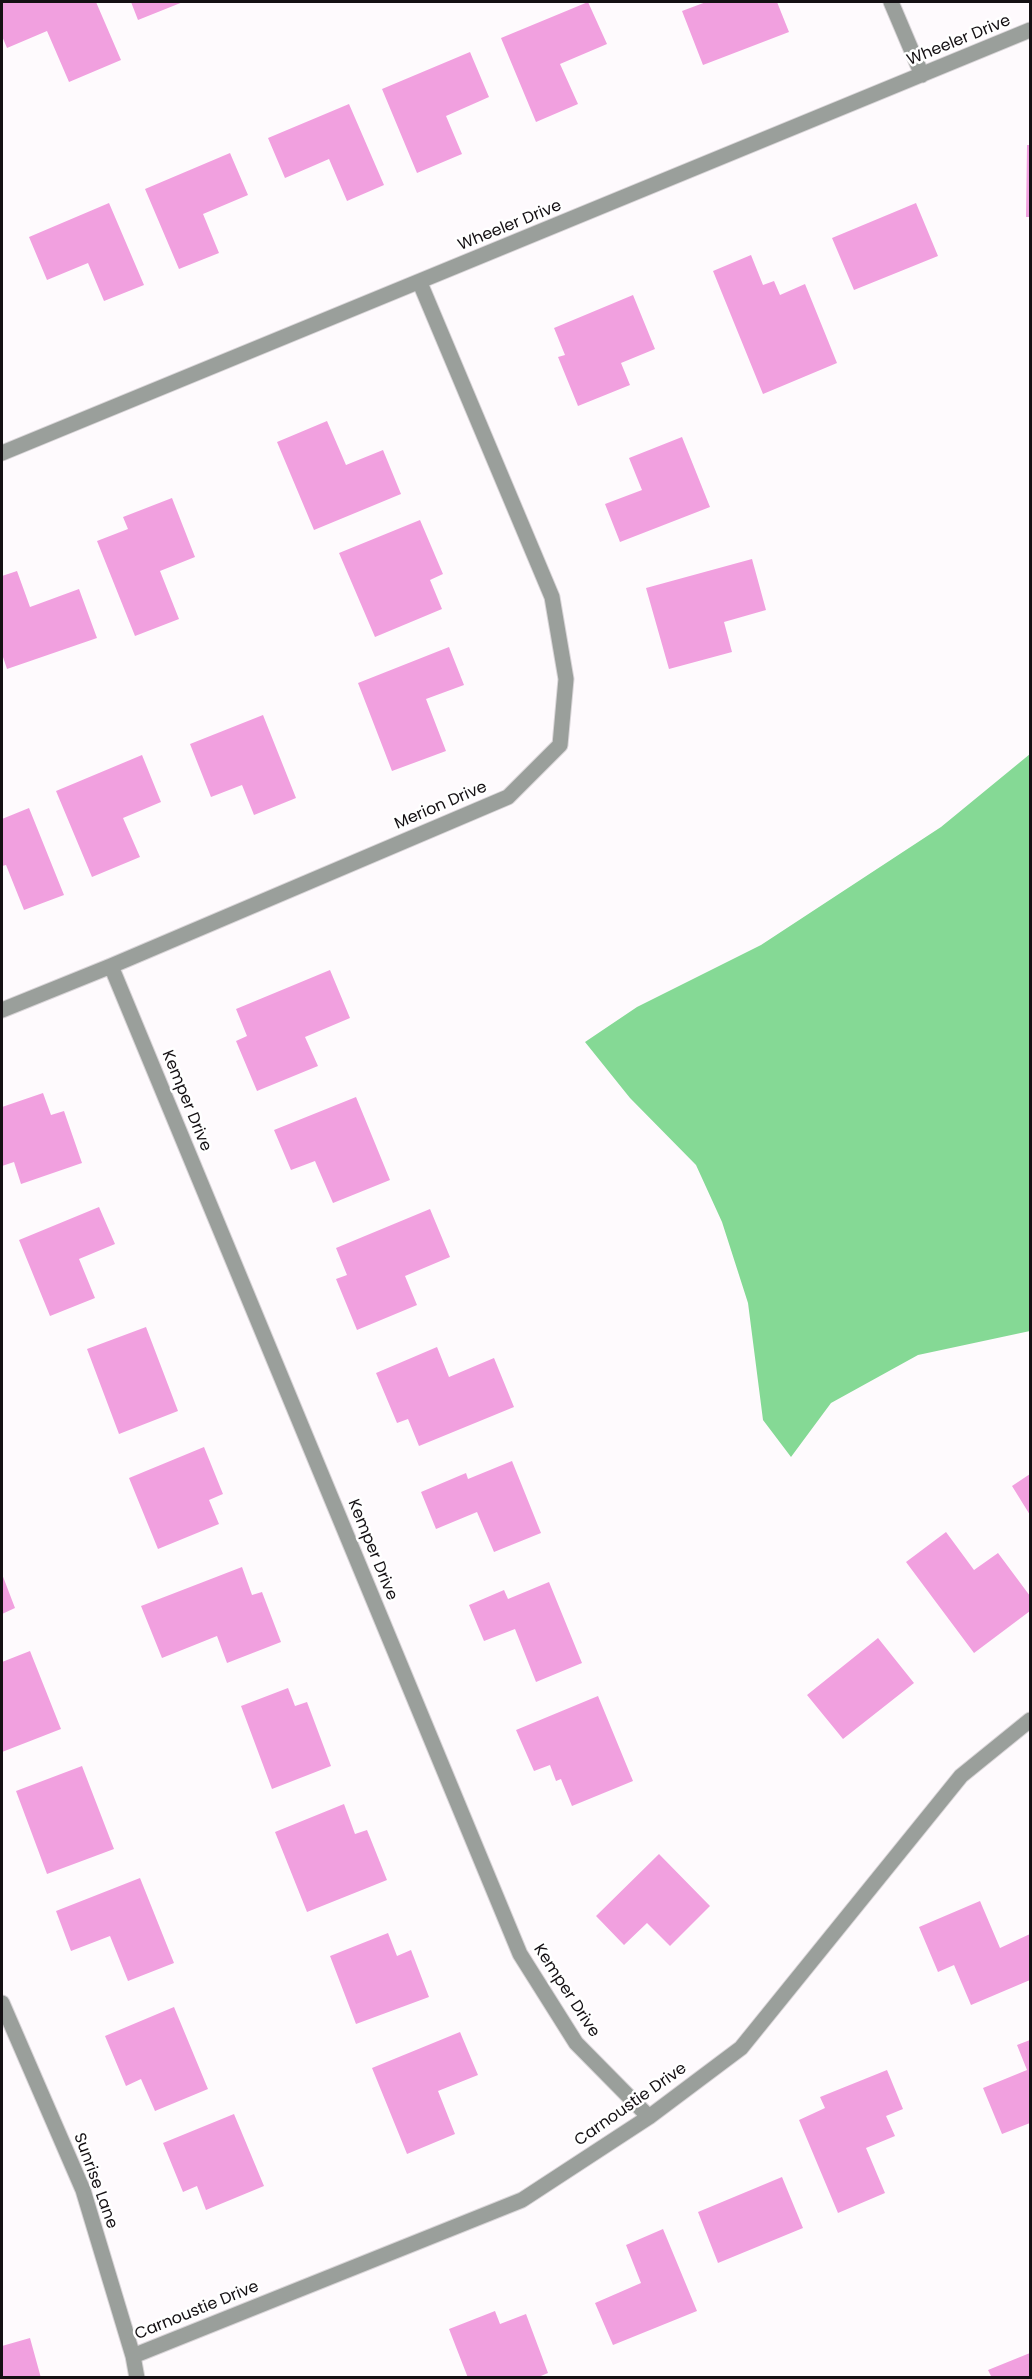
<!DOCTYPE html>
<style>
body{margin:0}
#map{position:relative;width:1032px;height:2379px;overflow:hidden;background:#fefafd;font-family:Poppins,sans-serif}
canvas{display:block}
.frame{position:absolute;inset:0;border:3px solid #141013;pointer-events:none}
</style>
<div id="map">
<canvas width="1032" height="2379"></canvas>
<div class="frame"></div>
</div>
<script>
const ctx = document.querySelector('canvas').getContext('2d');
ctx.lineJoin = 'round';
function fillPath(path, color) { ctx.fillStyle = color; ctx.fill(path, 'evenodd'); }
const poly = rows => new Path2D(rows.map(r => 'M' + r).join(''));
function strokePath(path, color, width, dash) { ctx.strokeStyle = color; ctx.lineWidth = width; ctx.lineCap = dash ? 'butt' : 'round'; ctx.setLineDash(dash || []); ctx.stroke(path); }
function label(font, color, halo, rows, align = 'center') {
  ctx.font = font + ' Poppins,sans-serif'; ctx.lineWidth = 5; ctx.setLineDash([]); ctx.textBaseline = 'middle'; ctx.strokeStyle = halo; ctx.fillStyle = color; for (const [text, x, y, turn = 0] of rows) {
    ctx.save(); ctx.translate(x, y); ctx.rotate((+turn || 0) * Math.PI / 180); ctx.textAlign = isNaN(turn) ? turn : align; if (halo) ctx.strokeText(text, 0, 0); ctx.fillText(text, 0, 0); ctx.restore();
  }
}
const water = poly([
 [1030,754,1030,1331,918,1355,831,1403,791,1457,763,1420,748,1303,722,1222,696,1165,630,1098,585,1042,637,1007,761,945,941,827]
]);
const building = poly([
 [2,2,96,2,121,60,69,82,47,31,7,48,2,36],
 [131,2,183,2,138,20],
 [588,2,607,44,560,64,578,104,536,122,501,38],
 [706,2,777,2,789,32,703,65,682,11],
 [470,52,489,97,446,116,462,154,417,173,382,89],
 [349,104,384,185,347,201,329,159,285,178,268,138],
 [1027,145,1030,145,1030,217,1026,217],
 [230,153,248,195,203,214,219,253,179,269,145,189],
 [109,203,144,285,104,301,88,263,47,280,29,237],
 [916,203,938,256,854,290,832,238],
 [751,255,763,285,774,281,780,295,805,284,837,363,763,394,713,271],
 [633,295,655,349,621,363,630,385,578,406,558,357,565,355,554,328],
 [327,421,346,465,383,450,401,494,314,530,277,442],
 [682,437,710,507,620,542,605,504,642,490,629,458],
 [172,498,195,557,160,571,179,619,135,636,97,541,128,529,123,517],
 [420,520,443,574,430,580,442,609,375,637,339,553],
 [752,559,766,610,724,622,732,652,669,669,646,588],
 [17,571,30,607,79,589,97,638,7,669,2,654,2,576],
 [449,647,464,685,426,699,446,751,392,771,358,683],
 [263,715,296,798,254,815,242,785,211,797,190,744],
 [142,755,161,802,123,818,140,857,92,877,56,791],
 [29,808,64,895,24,910,6,865,2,866,2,819],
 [330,970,350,1018,305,1037,318,1066,257,1091,236,1041,247,1036,236,1009],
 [43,1093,51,1115,64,1111,82,1163,21,1184,14,1162,2,1166,2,1107],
 [356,1097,390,1180,333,1203,315,1161,291,1170,274,1130],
 [99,1207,115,1244,79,1259,95,1298,50,1316,19,1240],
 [430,1209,450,1257,405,1276,417,1305,357,1330,336,1279,347,1275,336,1248],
 [146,1327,178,1411,119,1434,87,1349],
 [437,1347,449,1377,494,1358,514,1407,419,1446,408,1419,397,1423,376,1373],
 [204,1447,223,1494,209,1500,219,1524,158,1549,129,1478],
 [512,1461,541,1533,494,1552,477,1512,436,1529,421,1492,466,1473,468,1479],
 [1030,1474,1030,1515,1012,1486],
 [946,1532,974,1570,998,1553,1030,1596,1030,1611,974,1653,906,1562],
 [242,1567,252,1595,262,1592,281,1642,227,1663,217,1636,162,1658,141,1606],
 [2,1574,15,1608,2,1614],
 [549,1582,582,1663,536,1682,515,1629,484,1641,469,1605,504,1590,508,1599],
 [878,1638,914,1683,843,1739,807,1695],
 [30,1651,61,1729,2,1752,2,1662],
 [288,1688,295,1706,307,1702,331,1766,272,1789,241,1706],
 [598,1696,633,1781,572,1806,561,1779,556,1781,550,1765,534,1771,516,1730],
 [82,1766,114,1849,47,1874,16,1791],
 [344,1804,355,1834,367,1830,387,1880,307,1912,275,1832],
 [659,1854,710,1906,670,1946,647,1923,624,1945,596,1916],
 [140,1878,174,1963,128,1981,110,1936,71,1951,56,1911],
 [980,1901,1000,1948,1030,1934,1030,1980,971,2005,954,1965,938,1972,919,1927],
 [388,1933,397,1956,411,1950,429,1997,356,2024,330,1956],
 [174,2007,208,2089,155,2111,141,2079,126,2086,105,2036],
 [460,2032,478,2075,438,2091,455,2134,407,2154,372,2068],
 [1030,2040,1030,2123,1002,2134,983,2088,1027,2070,1017,2045],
 [887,2070,903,2109,886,2116,895,2136,866,2148,885,2193,838,2213,799,2120,825,2108,820,2097],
 [234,2114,264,2186,206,2210,197,2186,183,2192,163,2143],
 [782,2177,803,2228,718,2263,698,2212],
 [663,2229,697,2311,613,2345,595,2303,641,2283,626,2245],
 [495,2311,500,2324,526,2314,548,2373,536,2378,468,2378,449,2329],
 [30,2338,41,2378,2,2378,2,2346],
 [1030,2353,1030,2378,992,2378,988,2370]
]);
const street = poly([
 [891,2,922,75],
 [2,453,1030,30],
 [111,966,520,1954,576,2043,649,2117],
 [2,1010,111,966,508,797,560,745,566,679,552,597,420,283],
 [2,2003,83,2190,133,2356,137,2378],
 [133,2356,522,2200,649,2117,741,2048,961,1776,1030,1720]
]);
const streetNames = [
 ["Wheeler Drive",959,41,-22],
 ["Wheeler Drive",510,226,-22],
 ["Merion Drive",441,806,-23],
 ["Kemper Drive",186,1101,68],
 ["Kemper Drive",372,1550,68],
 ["Kemper Drive",566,1991,57],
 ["Carnoustie Drive",631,2105,-35],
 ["Sunrise Lane",95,2181,70],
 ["Carnoustie Drive",197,2311,-22]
];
fillPath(water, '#85d995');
fillPath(building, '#f1a0df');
strokePath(street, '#d9d5d8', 17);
strokePath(street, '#9a9f9b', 15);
label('16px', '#141013', '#fff', streetNames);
</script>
